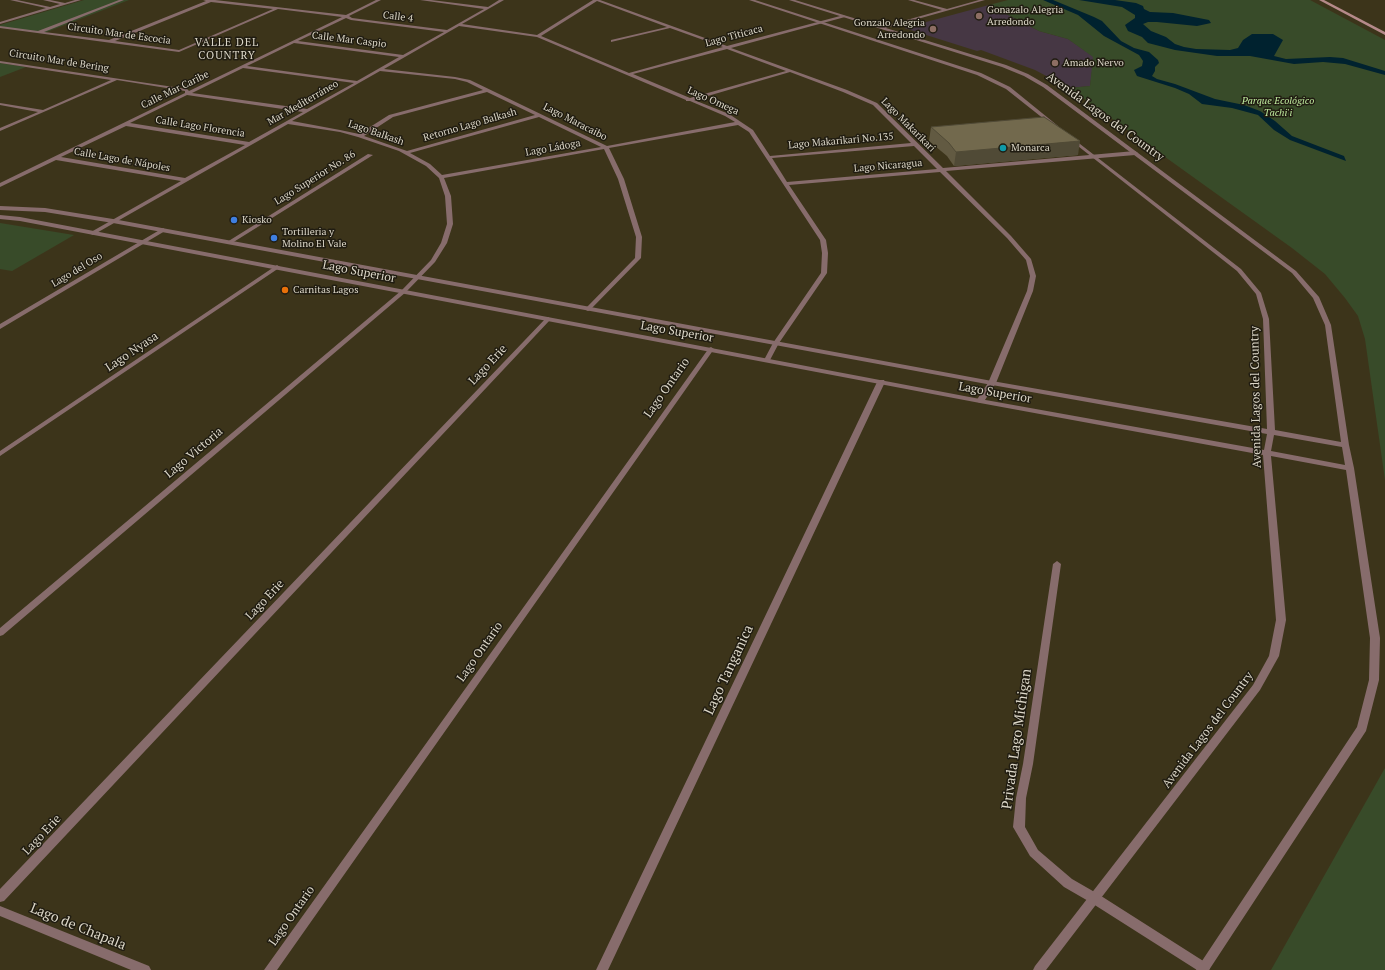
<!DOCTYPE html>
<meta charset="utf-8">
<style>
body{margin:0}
canvas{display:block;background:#3c341a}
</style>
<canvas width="1385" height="970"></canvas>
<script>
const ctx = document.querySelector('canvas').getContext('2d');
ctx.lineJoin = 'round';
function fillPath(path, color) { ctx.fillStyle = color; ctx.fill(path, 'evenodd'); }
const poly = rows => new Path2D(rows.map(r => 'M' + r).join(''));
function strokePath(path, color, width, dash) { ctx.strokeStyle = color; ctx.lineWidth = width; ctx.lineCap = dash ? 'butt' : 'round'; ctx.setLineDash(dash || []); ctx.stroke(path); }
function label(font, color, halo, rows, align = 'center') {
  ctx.font = font + ' "PT Serif",serif'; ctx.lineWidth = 3; ctx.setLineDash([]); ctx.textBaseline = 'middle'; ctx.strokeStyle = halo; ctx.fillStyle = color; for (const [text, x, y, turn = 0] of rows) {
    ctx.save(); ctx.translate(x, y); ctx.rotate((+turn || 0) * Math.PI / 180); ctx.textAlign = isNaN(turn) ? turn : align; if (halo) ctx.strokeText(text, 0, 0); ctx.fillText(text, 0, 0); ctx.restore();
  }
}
const education = poly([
 [989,5,1039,31,1068,39,1094,57,1090,86,1069,88,1035,70,981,50,977,51,904,28]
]);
const green = poly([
 [84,0,129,0,44,33,0,27,0,25],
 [1008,0,1310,0,1385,40,1385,480,1365,339,1358,316,1345,298,1325,274,1292,248,1069,88,1090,86,1093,57,1068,39,1039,31,989,5],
 [0,63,26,67,0,77],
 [0,223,74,235,12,271,0,269],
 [1385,768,1385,970,1271,970]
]);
const water = poly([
 [1043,0,1053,0,1094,17,1102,21,1121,41,1134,48,1149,52,1158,60,1159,63,1155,67,1155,71,1152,76,1157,79,1175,84,1215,99,1244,105,1260,111,1275,121,1292,136,1344,156,1346,161,1290,140,1274,130,1258,115,1232,108,1202,104,1189,94,1175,88,1137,76,1134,70,1142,66,1143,61,1139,55,1104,36,1078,15],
 [1079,0,1115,0,1136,3,1143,6,1144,9,1150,12,1173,13,1209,20,1211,23,1197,26,1157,22,1148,22,1143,24,1151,31,1166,37,1175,44,1184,47,1196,49,1230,50,1238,48,1243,40,1252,34,1273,34,1283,40,1274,56,1286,59,1330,57,1343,58,1385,71,1385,75,1345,64,1323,62,1294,64,1250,56,1217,56,1175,50,1148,43,1142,37,1128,31,1125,25,1135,18,1135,15,1122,7]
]);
const minor = poly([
 [10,0,17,0,50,7,60,4,43,0,50,0,65,3,75,0,81,0,0,24,0,22,46,8,10,0],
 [119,0,124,0,44,32,109,40,206,1,203,0,215,0,346,15,376,0,381,0,349,16,352,18,447,30,484,9,420,0,431,0,488,7,499,0,504,0,462,24,537,35,593,0,600,0,727,46,844,15,845,17,731,48,847,90,877,103,943,168,1135,151,1138,153,1135,155,946,171,1011,236,1031,259,1036,276,1033,291,996,383,983,403,980,403,976,401,988,383,1027,291,1030,276,1026,260,1007,238,940,172,789,185,826,240,828,253,827,273,779,343,770,360,767,362,764,360,773,343,821,273,822,253,820,240,749,132,738,125,609,148,624,179,642,237,641,258,590,310,588,311,586,310,586,308,635,258,636,237,618,179,604,149,444,178,451,196,453,224,447,243,435,262,406,292,3,635,0,636,0,628,402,290,431,260,441,243,447,224,445,196,439,178,426,166,399,151,358,137,340,132,288,124,93,235,91,234,91,232,181,181,56,160,0,187,0,183,185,93,185,91,117,80,0,131,0,128,38,112,0,105,0,103,43,110,111,80,0,63,0,61,187,89,189,91,342,17,278,9,179,52,0,28,0,26,38,31,119,0],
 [597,1,667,27,611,40,611,42,670,28,723,47,629,73,541,36,597,1],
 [211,2,273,9,179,50,115,41,211,2],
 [346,18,351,20,444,32,403,55,298,41,346,18],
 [459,26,537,37,686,100,686,101,690,101,725,116,735,122,607,146,470,80,455,77,384,69,459,26],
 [294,43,399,57,357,81,247,66,294,43],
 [727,49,786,71,690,98,633,74,727,49],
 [243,68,354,83,307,109,192,93,243,68],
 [380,71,455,79,467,82,483,90,389,115,359,134,340,130,292,121,380,71],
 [790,72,843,92,873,105,911,143,770,156,753,130,729,114,694,100,790,72],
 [487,92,535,115,407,151,364,136,393,117,487,92],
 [187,95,303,112,249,142,130,123,187,95],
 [539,117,601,147,442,175,430,164,410,153,539,117],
 [126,126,245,145,185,178,61,157,126,126],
 [914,146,937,169,787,182,772,158,914,146],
 [908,0,914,0,947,9,979,0,985,0,882,29,882,27,942,10,908,0],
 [368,154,373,155,232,243,227,242,368,154],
 [163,228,166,230,165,231,0,329,0,324,163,228],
 [277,265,280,267,279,268,0,456,0,451,277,265],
 [548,317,551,319,550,320,4,901,0,902,0,889,546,318,548,317],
 [711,347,714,349,277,970,264,970,709,348,711,347],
 [878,380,884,380,885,382,608,970,596,970,878,380],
 [1057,561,1061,564,1033,764,1026,798,1025,827,1038,850,1072,879,1098,894,1208,964,1210,968,1209,970,1197,970,1090,902,1064,887,1030,856,1013,827,1016,798,1023,764,1053,564,1057,561],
 [0,906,149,966,151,970,131,970,0,916,0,906]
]);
const tertiary = poly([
 [749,0,755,0,981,73,1010,87,1058,126,1054,127,1006,89,977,75,749,0],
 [789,0,795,0,1006,65,1028,74,1047,85,1296,271,1319,297,1331,325,1349,445,1354,468,1380,638,1379,680,1366,731,1209,970,1196,970,1357,727,1369,680,1370,638,1346,470,1271,456,1286,620,1279,656,1260,690,1046,970,1033,970,1035,966,1253,685,1269,656,1276,620,1263,455,980,403,20,221,0,219,0,215,20,217,980,399,1264,450,1267,434,992,385,113,223,45,212,0,210,0,206,45,208,113,219,992,381,1267,429,1263,319,1256,294,1237,271,1069,139,1069,138,1071,137,1241,269,1261,293,1269,319,1275,430,1341,442,1325,325,1313,298,1292,273,1043,87,1024,76,1002,67,789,0],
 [1274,435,1342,447,1345,465,1271,451,1274,435]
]);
const secondary = poly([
 [1319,0,1324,0,1385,32,1385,35,1319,0]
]);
const wall = poly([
 [931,127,1078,155,954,166,947,156,929,141]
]);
const shadedWall = poly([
 [1080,141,1078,155,954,166,956,152]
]);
const building = poly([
 [1044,117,1080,141,956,152,949,143,931,127,1044,117]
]);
const markers = [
 [979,16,4,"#8d6e63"],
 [933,29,4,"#8d6e63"],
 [1055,63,4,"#8d6e63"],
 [1003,148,4,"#0f9aa8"],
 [234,220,4,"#3f7fe0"],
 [274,238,4,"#3f7fe0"],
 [285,290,4,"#e8710a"]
];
const farPoinames = [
 ["Gonazalo Alegria",987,10],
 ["Arredondo",987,22],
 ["Gonzalo Alegria",925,23,"right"],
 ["Arredondo",925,35,"right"],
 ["Amado Nervo",1063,63],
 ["Monarca",1011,148],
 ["Kiosko",242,220],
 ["Tortilleria y",282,232],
 ["Molino El Vale",282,244],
 ["Carnitas Lagos",293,290]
];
const farStreetnames = [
 ["Calle 4",398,17,7],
 ["Circuito Mar de Escocia",119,34,8],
 ["Lago Titicaca",734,36,-15],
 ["Calle Mar Caspio",349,40,7],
 ["Circuito Mar de Bering",59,61,9],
 ["Calle Mar Caribe",175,90,-26],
 ["Lago Omega",713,101,24],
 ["Mar Mediterráneo",303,103,-30],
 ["Lago Maracaibo",575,122,27],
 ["Retorno Lago Balkash",470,125,-16],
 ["Lago Makarikari",908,125,45],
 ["Calle Lago Florencia",200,127,9],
 ["Lago Balkash",376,133,19],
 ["Lago Makarikari No.135",841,141,-5],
 ["Lago Ládoga",553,148,-10],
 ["Calle Lago de Nápoles",122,160,10],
 ["Lago Nicaragua",888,166,-5],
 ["Lago Superior No. 86",315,178,-32],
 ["Lago del Oso",77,270,-31]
];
const farParknames = [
 ["Parque Ecológico",1278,101],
 ["Tachi'i",1278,113]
];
const farNeighbourhoodnames = [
 ["VALLE DEL",227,43],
 ["COUNTRY",227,56]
];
const streetNames = [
 ["Avenida Lagos del Country",1105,117,36],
 ["Lago Superior",359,272,11],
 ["Lago Superior",677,332,10],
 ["Lago Nyasa",132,352,-34],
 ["Lago Erie",488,365,-47],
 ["Lago Ontario",667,388,-55],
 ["Lago Superior",995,393,10],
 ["Avenida Lagos del Country",1256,397,-91],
 ["Lago Victoria",194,453,-40],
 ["Lago Erie",265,600,-47],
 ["Lago Ontario",480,652,-55],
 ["Avenida Lagos del Country",1208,730,-53],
 ["Lago Erie",42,835,-47],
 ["Lago Ontario",292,916,-55]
];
const nearStreetnames = [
 ["Lago Tanganica",729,670,-65],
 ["Privada Lago Michigan",1017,739,-82],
 ["Lago de Chapala",78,927,22]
];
fillPath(education, '#463744');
fillPath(green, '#384b29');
fillPath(water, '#00222f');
fillPath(minor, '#876c6c');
fillPath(tertiary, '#876c6c');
fillPath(secondary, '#b58a8a');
fillPath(wall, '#625a42');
fillPath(shadedWall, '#504a36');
fillPath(building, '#72694d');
strokePath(building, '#504a36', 1);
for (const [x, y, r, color] of markers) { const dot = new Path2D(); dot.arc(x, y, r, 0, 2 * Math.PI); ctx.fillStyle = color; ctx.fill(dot); strokePath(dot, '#201c11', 1.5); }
label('10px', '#dcd7c8', '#201c11', farPoinames, 'left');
label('10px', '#dcd7c8', '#201c11', farStreetnames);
label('italic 10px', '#bde89d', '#201c11', farParknames);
ctx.letterSpacing = '1px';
label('11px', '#dcd7c8', '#201c11', farNeighbourhoodnames);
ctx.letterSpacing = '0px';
label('12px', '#dcd7c8', '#201c11', streetNames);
label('14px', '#dcd7c8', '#201c11', nearStreetnames);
</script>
